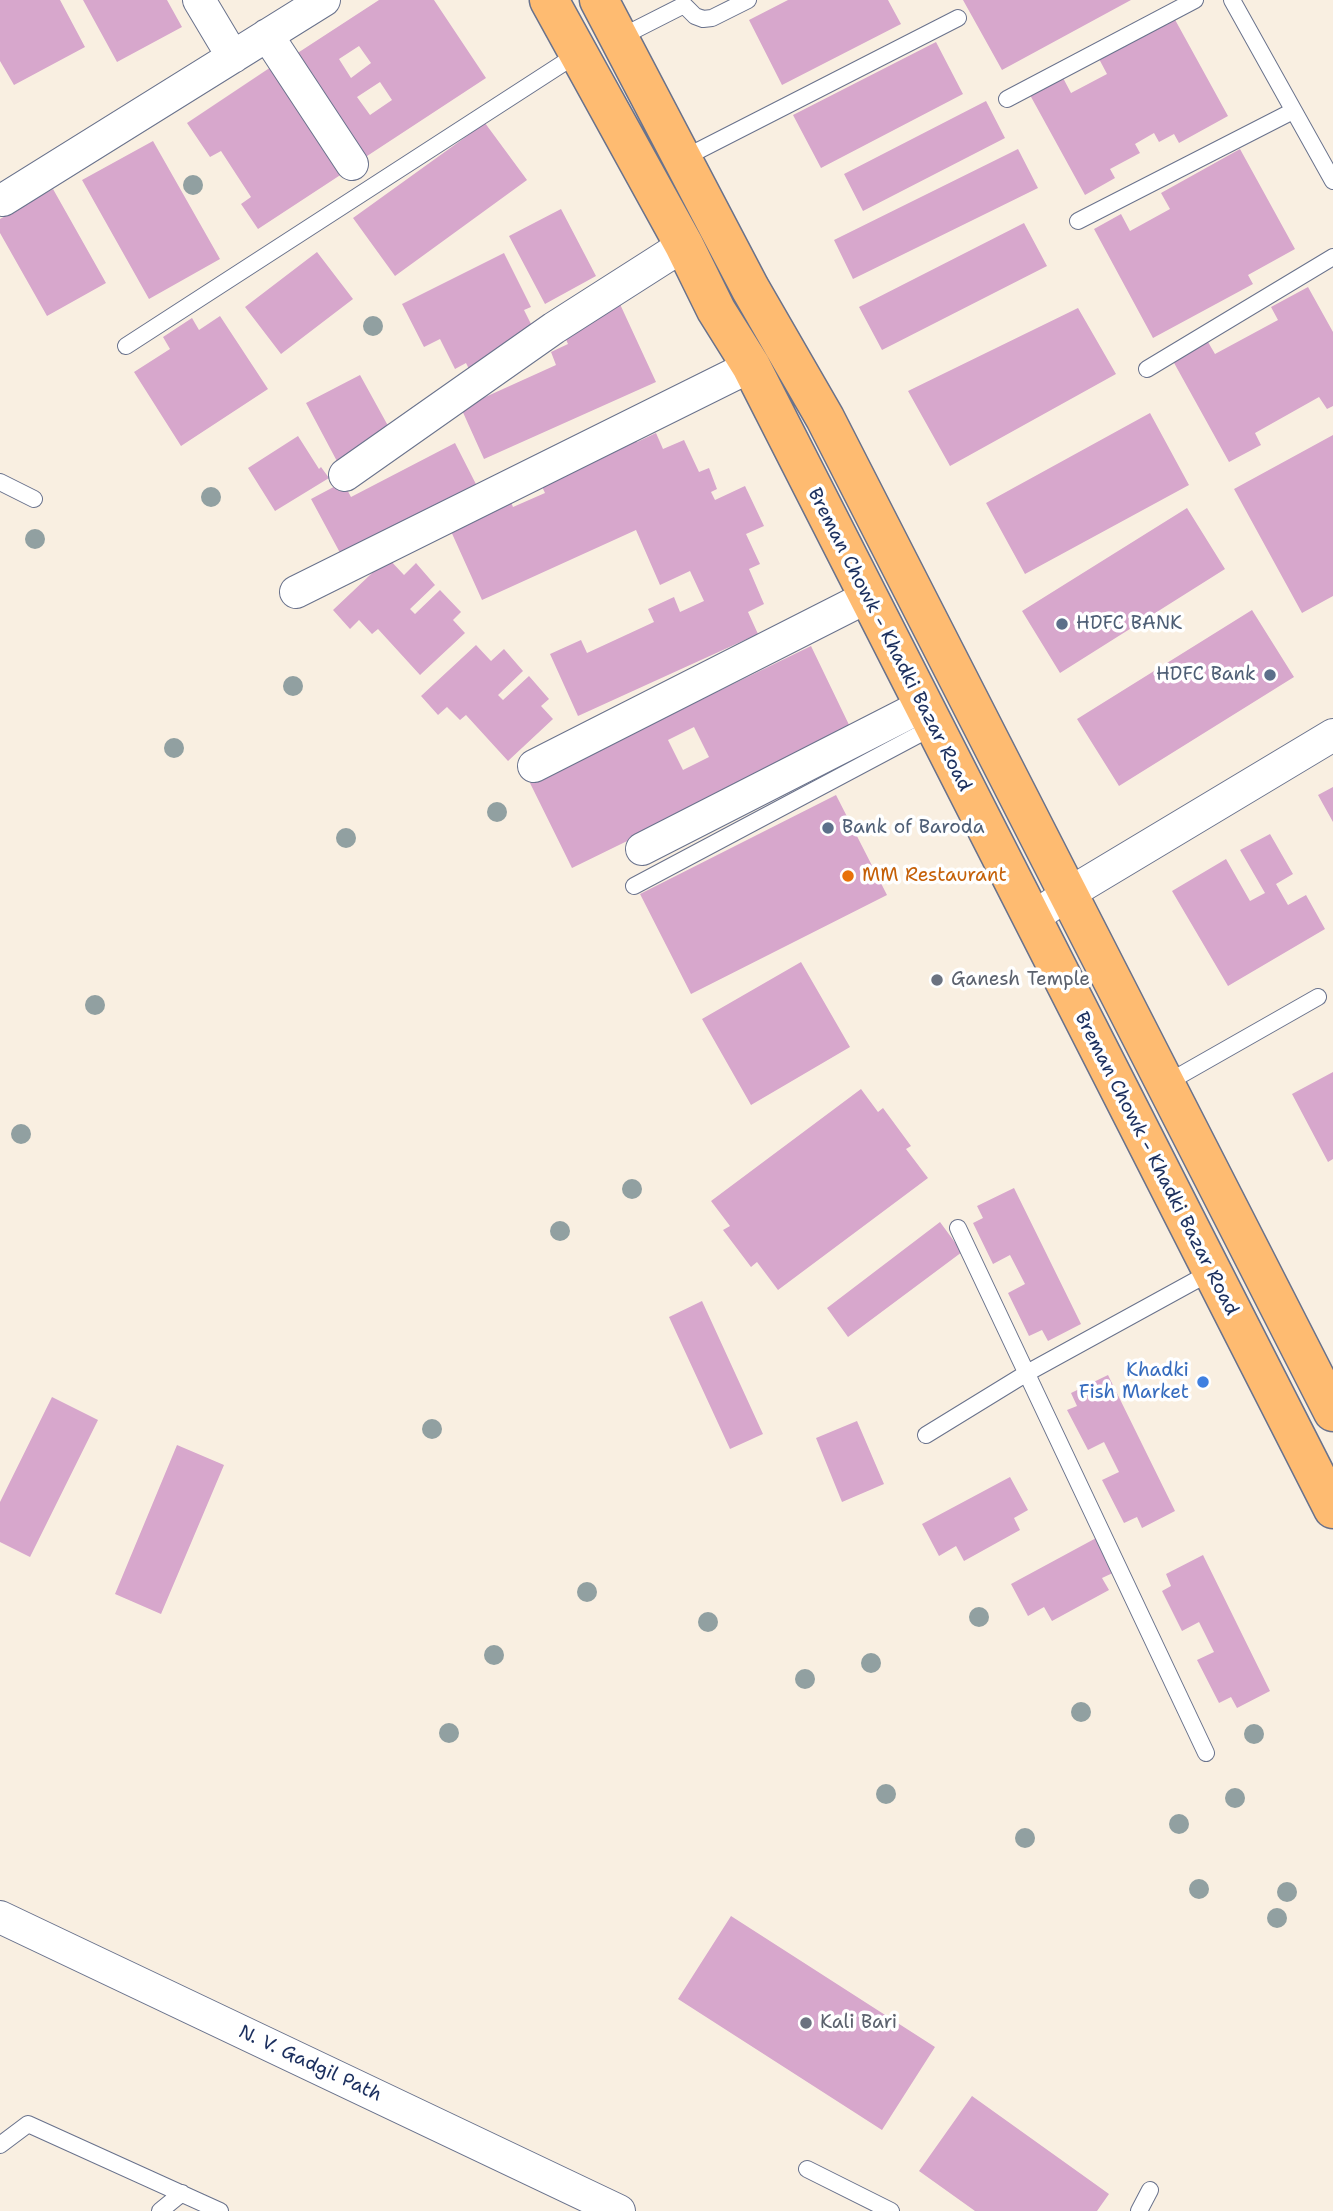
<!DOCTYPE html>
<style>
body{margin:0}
canvas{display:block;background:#f9efe1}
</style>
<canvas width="1333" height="2211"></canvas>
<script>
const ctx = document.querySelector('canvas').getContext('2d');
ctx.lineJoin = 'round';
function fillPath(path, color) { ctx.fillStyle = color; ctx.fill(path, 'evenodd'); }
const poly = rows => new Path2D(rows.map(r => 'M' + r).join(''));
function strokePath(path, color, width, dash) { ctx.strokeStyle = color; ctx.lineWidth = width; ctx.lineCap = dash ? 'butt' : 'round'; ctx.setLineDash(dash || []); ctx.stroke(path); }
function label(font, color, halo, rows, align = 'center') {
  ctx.font = font + ' "Shantell Sans",sans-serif'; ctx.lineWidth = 7; ctx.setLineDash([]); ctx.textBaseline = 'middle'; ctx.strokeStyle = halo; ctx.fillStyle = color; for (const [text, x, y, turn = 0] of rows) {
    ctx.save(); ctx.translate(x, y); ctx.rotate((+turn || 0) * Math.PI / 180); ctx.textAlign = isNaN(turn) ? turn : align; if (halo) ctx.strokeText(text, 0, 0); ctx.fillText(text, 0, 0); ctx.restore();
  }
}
const building = poly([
 [0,0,60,0,85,47,14,85,0,61],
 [83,0,167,0,182,27,117,62],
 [379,0,434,0,486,78,361,160,293,56],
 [359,46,371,63,351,78,339,59],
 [380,82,392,100,370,115,357,97],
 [788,0,888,0,901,24,782,85,749,20],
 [963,0,1131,0,1002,70],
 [1173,16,1228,116,1179,143,1174,134,1159,142,1154,133,1135,144,1140,153,1110,169,1115,178,1085,195,1030,95,1062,76,1071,93,1107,74,1098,57],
 [936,42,963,94,821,168,793,115],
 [277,63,348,170,258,229,241,204,251,197,221,151,210,157,187,123],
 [986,101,1005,138,863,211,844,174],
 [485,123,527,180,395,276,353,218],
 [153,141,220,259,149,299,82,180],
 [1018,149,1038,188,853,279,834,240],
 [1240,149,1295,249,1248,275,1253,284,1153,338,1094,229,1121,214,1130,231,1170,209,1161,193],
 [53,189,106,283,47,316,0,233,0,219],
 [561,209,596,276,545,304,509,236],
 [1024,223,1047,266,882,350,859,307],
 [317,252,353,299,281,354,245,307],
 [504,253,531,307,524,310,533,328,473,377,466,363,455,369,440,339,424,347,402,304],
 [1308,287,1333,332,1333,406,1327,409,1319,397,1255,433,1261,445,1229,462,1173,361,1208,342,1215,354,1278,320,1271,307],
 [619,302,656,382,484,459,461,408,556,365,551,352,568,344,561,328],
 [1078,308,1116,374,950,466,908,391],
 [220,316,268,389,181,446,134,372,170,349,163,337,192,318,199,330],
 [360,375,392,433,339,465,306,403],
 [1150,413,1189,485,1025,574,986,503],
 [633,432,637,442,656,433,663,449,684,440,699,472,709,468,717,489,711,492,715,500,745,486,764,526,746,534,760,564,749,569,764,604,748,612,758,634,578,716,550,654,581,640,587,653,654,622,648,609,674,597,680,612,704,601,690,571,660,585,636,530,482,600,445,518,506,490,513,507,545,493,537,476],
 [1333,435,1333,596,1302,613,1234,489],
 [298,436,319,469,321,467,329,478,275,511,248,468],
 [455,443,480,492,345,562,311,499,343,482,351,497],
 [1187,508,1225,569,1060,673,1022,611],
 [388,558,404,575,416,563,435,585,410,609,415,614,440,590,461,612,453,620,465,633,420,675,378,629,372,634,359,620,350,629,333,610],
 [1252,610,1294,677,1119,786,1077,719],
 [476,645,491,661,504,649,523,671,498,695,503,700,529,676,549,699,541,706,553,719,508,761,466,715,460,720,447,707,438,715,421,696],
 [811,646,852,731,572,868,530,783],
 [694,727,709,757,683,770,668,740],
 [1333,787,1333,822,1318,795],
 [836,795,887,895,691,994,640,894],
 [1270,834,1293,874,1276,884,1288,905,1306,895,1325,929,1228,986,1172,891,1226,859,1250,901,1265,893,1240,850],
 [801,962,850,1047,751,1105,702,1019],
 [1333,1072,1333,1159,1328,1162,1292,1094],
 [861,1089,878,1112,883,1108,911,1146,906,1149,928,1178,778,1290,757,1262,751,1267,723,1230,730,1226,711,1201],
 [1014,1188,1081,1324,1048,1341,1042,1330,1029,1336,1008,1293,1025,1284,1010,1255,993,1264,973,1223,983,1218,977,1206],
 [940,1222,962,1252,848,1337,827,1308],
 [702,1301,763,1434,730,1449,669,1317],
 [1108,1375,1175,1511,1142,1528,1137,1517,1124,1523,1102,1480,1119,1472,1104,1442,1088,1450,1067,1410,1077,1406,1071,1393],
 [52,1397,98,1420,30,1557,0,1542,0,1502],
 [857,1421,884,1484,842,1502,816,1438],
 [177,1445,224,1465,161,1614,115,1594],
 [1010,1477,1028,1510,1014,1518,1020,1530,964,1561,956,1546,939,1556,922,1524],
 [1098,1537,1117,1571,1102,1578,1109,1590,1052,1621,1044,1607,1028,1616,1011,1584],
 [1203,1555,1270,1691,1237,1708,1231,1697,1219,1703,1197,1660,1214,1652,1199,1622,1182,1631,1162,1591,1171,1586,1166,1574],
 [731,1916,935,2047,882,2130,678,1999],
 [972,2096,1109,2194,1097,2211,975,2211,919,2171]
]);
const lane = poly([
 [1232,0,1333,181],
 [619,38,684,5,695,16,703,19,712,18,748,0],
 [1007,99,1195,0],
 [682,159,958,18],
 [1078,221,1293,111],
 [126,346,579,53],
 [1147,369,1333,257],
 [0,482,34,499],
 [634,886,933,727],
 [1165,1084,1318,997],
 [958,1228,1206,1753],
 [926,1435,1027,1373,1211,1272],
 [0,2145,28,2124,220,2211],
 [807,2169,891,2211],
 [160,2211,182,2193],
 [1139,2211,1150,2190]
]);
const street = poly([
 [199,0,233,57],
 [267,35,352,164],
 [3,200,324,0],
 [345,475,554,328,684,245],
 [296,592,751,366],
 [534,766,867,597],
 [642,849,922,706],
 [1031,919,1068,894,1333,735],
 [0,1917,619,2211]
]);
const primary = poly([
 [549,0,684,245,716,310,751,366,1333,1509],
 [599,0,750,288,825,418,1333,1412]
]);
const trees = [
 [193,185],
 [373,326],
 [211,497],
 [35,539],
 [293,686],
 [174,748],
 [497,812],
 [346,838],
 [95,1005],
 [21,1134],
 [632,1189],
 [560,1231],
 [432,1429],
 [587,1592],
 [979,1617],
 [708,1622],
 [494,1655],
 [871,1663],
 [805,1679],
 [1081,1712],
 [449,1733],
 [1254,1734],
 [886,1794],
 [1235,1798],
 [1179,1824],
 [1025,1838],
 [1199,1889],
 [1287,1892],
 [1277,1918]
];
const markers = [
 [1062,624,7,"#5c6f8a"],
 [1270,675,7,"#5c6f8a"],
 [828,828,7,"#5c6f8a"],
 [848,876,7,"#e8710a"],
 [937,980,7,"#6b7280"],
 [1203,1382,7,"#3f7fe0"],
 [806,2023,7,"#6b7280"]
];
const serviceNames = [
 ["HDFC BANK",1076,624],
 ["HDFC Bank",1256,675,"right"],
 ["Bank of Baroda",842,828]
];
const streetNames = [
 ["Breman Chowk - Khadki Bazar Road",889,640,63],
 ["Breman Chowk - Khadki Bazar Road",1156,1164,63],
 ["N. V. Gadgil Path",310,2064,25]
];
const foodNames = [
 ["MM Restaurant",862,876]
];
const worshipNames = [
 ["Ganesh Temple",951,980],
 ["Kali Bari",820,2023]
];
const shopNames = [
 ["Khadki",1189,1371],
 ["Fish Market",1189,1393]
];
fillPath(building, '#d7a7cc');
strokePath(lane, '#69728c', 18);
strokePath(street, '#69728c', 34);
strokePath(primary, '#69728c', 41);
strokePath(lane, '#fff', 16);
strokePath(street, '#fff', 32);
strokePath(primary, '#febb71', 38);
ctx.fillStyle = '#91a0a1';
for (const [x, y] of trees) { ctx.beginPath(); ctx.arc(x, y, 10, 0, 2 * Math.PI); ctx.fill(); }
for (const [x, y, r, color] of markers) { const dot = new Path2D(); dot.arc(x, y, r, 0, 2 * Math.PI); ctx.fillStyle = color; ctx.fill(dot); strokePath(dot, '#fff', 2.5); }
label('19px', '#4e5e75', '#fff', serviceNames, 'left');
label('19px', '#1b2f5e', '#fff', streetNames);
label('19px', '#c56008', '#fff', foodNames, 'left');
label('19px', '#5b616d', '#fff', worshipNames, 'left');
label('19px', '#366cbe', '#fff', shopNames, 'right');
</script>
